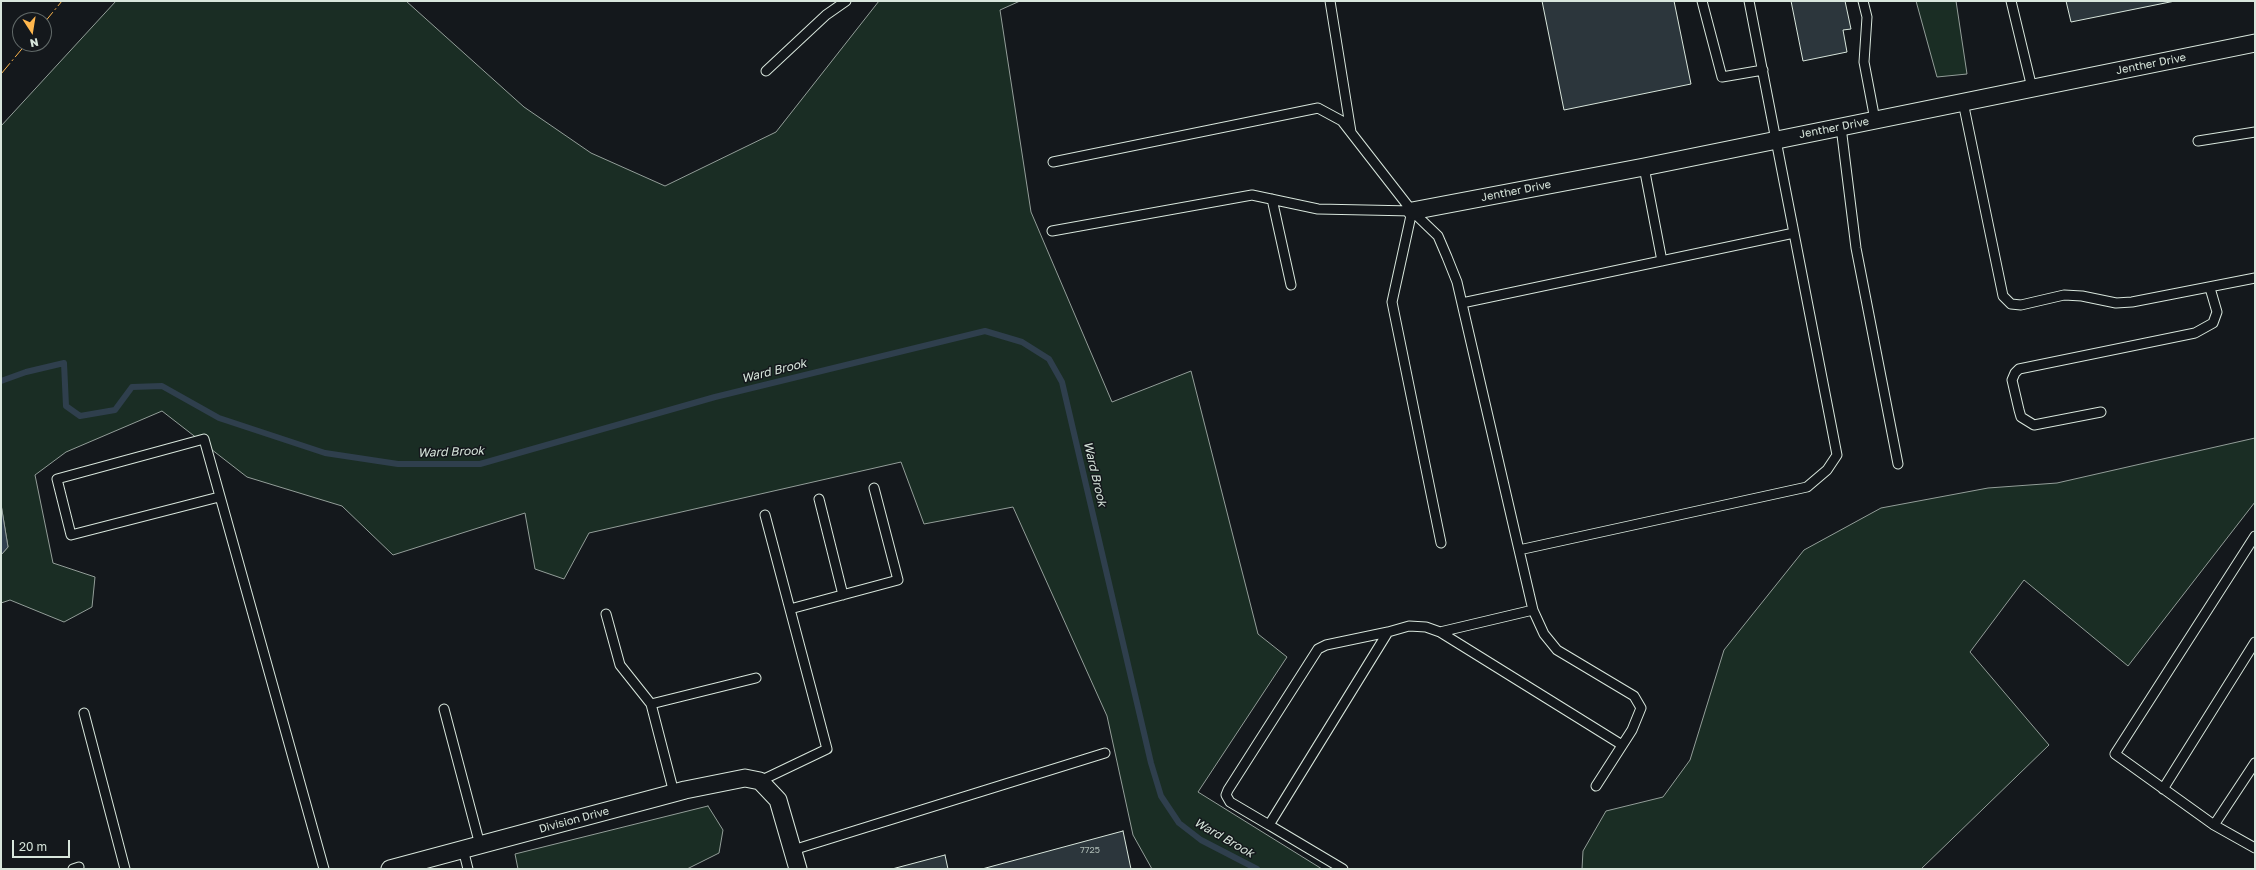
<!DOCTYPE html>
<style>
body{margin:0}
#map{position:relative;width:2256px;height:870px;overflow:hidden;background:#14181c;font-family:"Golos Text",sans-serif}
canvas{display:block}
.frame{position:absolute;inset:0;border:2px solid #d8e6dc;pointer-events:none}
.north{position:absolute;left:12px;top:12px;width:40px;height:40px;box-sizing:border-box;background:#14181c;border:1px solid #626a69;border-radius:50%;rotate:168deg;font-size:11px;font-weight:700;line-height:16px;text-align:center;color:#d8e6dc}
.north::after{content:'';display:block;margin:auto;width:14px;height:18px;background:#ffb74d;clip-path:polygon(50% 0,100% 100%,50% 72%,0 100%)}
.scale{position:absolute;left:12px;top:840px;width:58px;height:18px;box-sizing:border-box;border:2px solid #d8e6dc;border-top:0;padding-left:5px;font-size:12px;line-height:14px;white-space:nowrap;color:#d8e6dc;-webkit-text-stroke:3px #14181c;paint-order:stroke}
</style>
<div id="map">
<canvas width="2256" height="870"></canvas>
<div class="frame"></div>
<div class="north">N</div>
<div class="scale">20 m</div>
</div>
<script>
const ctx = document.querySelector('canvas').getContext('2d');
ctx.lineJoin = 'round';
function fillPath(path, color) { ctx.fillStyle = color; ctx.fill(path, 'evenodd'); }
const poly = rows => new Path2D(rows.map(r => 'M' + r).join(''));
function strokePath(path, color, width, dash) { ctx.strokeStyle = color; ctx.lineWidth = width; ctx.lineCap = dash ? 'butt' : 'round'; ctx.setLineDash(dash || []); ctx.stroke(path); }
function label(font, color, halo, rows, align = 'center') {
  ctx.font = font + ' "Golos Text",sans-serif'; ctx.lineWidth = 3; ctx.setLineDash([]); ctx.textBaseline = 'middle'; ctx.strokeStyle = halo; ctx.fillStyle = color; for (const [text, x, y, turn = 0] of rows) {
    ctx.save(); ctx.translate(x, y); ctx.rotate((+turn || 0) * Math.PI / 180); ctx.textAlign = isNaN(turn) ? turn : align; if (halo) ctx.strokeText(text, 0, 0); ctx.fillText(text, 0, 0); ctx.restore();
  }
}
const green = poly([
 [116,1,406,1,524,107,591,153,665,186,776,132,879,1,1020,1,1000,10,1031,212,1112,402,1191,371,1258,634,1287,657,1198,792,1322,869,1152,869,1133,835,1107,716,1013,507,924,524,901,462,589,533,564,579,535,569,525,513,393,555,342,506,247,477,162,411,66,452,35,475,53,563,95,577,92,607,64,622,10,600,1,603,1,555,8,547,1,505,1,126,116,1],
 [1916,1,1956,1,1967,74,1937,77,1916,1],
 [2255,438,2255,502,2128,666,2024,580,1970,652,2049,745,1921,869,1582,869,1583,851,1606,811,1663,797,1690,760,1724,650,1804,550,1881,508,1988,488,2057,483,2255,438],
 [708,806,723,830,719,853,687,869,518,869,515,854,708,806]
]);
const water = poly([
 [1,504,8,547,1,555,1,504]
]);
const stream = poly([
 [1,381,26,372,64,363,66,406,80,416,115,410,132,387,162,386,219,418,325,453,398,464,480,464,715,397,985,331,1022,342,1049,359,1062,382,1151,763,1161,796,1179,823,1201,840,1257,869]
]);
const building = poly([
 [1542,1,1674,1,1691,84,1564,110,1542,1],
 [1791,1,1845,1,1851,29,1843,30,1847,52,1803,61,1791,1],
 [2066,1,2175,1,2071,22,2066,1],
 [1123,831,1131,869,982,869,1123,831],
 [945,855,948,869,892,869,945,855]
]);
const service = poly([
 [1330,1,1351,132],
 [1702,1,1722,77,1763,70],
 [1863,1,1867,17,1864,62,1875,120],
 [2011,1,2032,88],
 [766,71,826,15,846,1],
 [1963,102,2003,296,2011,304,2021,305,2064,295,2082,296,2116,303,2132,302,2255,278],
 [1841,127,1856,248,1898,464],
 [2198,141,2255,132],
 [1053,162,1318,108,1342,121,1412,211,1438,236,1447,257,1457,282,1519,550,1807,487,1827,470,1837,455,1749,1],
 [1644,167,1662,261],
 [1272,199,1291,285],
 [1412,211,1392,302,1441,543],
 [1052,231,1252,195,1318,209,1412,211],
 [1462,303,1794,233],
 [2101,412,2034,425,2021,417,2019,410,2012,380,2015,373,2019,369,2195,333,2213,323,2217,312,2210,288],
 [219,497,71,535,57,479,204,439,324,869],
 [819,499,843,595],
 [2255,536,2115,754,2214,825,2255,848],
 [1519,550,1533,610,1544,634,1557,650,1634,696,1641,708,1632,730,1596,786],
 [790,609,898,580,874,488],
 [606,614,620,665,651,704],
 [1440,632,1533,610],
 [444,709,480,845],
 [84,713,125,869],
 [760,781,827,749,765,515],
 [2163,789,2255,642],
 [674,793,651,704,756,678],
 [1269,825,1230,802,1226,795,1228,790,1318,649,1326,645,1388,632],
 [2214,825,2255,763],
 [463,849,468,869],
 [793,850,1105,753],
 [73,869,79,867],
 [1343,869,1269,825,1388,632,1409,626,1426,627,1440,632,1622,745]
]);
const minor = poly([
 [1412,211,1644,167,2255,43],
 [390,869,685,790,745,778,760,781,778,800,798,869]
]);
const power = poly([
 [44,23,62,1],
 [1,74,26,44]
]);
const numberNames = [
 ["7725",1090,850]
];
const streetNames = [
 ["Jenther Drive",2151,64,-11],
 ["Jenther Drive",1834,128,-11],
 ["Jenther Drive",1516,191,-11],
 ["Division Drive",574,820,-15]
];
const waterNames = [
 ["Ward Brook",774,371,-14],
 ["Ward Brook",451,452,-2],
 ["Ward Brook",1095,474,77],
 ["Ward Brook",1224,838,30]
];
fillPath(green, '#1a2d24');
strokePath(green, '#939e99', 1);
fillPath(water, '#2f3f4d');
strokePath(water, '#939e99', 1);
strokePath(stream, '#2f3f4d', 6);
fillPath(building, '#2c363c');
strokePath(building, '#d8e6dc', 1);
strokePath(service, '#d8e6dc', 11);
strokePath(minor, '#d8e6dc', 19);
strokePath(service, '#14181c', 9);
strokePath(minor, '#14181c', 17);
strokePath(power, '#ffb74d', 1, [14, 3, 2, 3]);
label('9px', '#adbab4', null, numberNames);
label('11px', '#d8e6dc', '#14181c', streetNames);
label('italic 12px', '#d8e6dc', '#14181c', waterNames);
</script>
